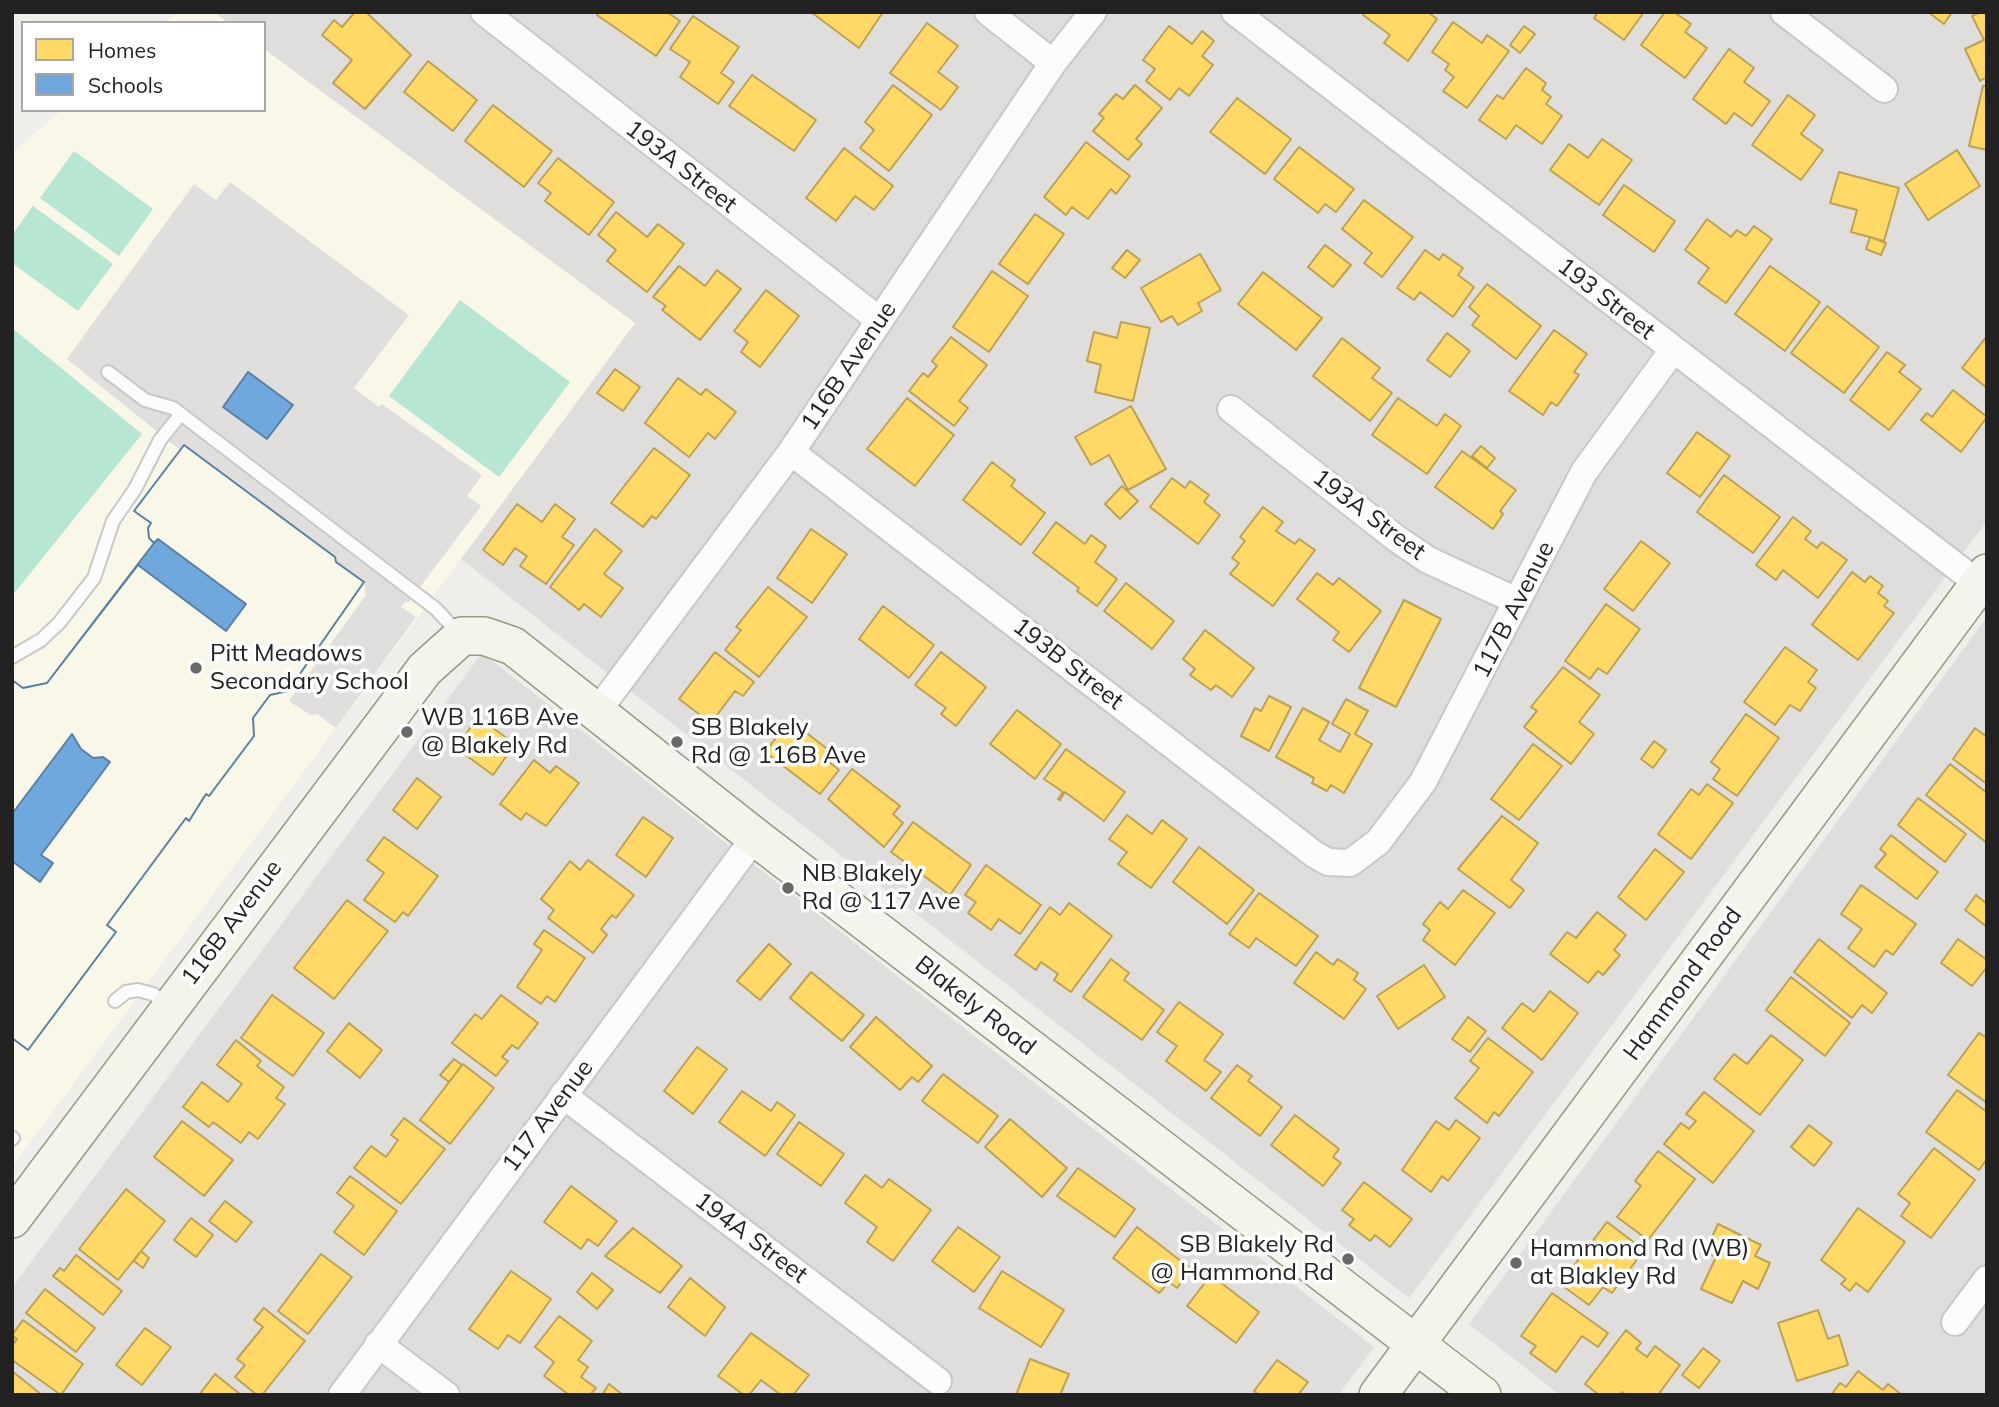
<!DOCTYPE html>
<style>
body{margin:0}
#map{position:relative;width:1999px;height:1407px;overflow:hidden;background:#f0eeeb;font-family:Mulish,sans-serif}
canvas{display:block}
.frame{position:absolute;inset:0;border:14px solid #222;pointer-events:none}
.legend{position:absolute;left:21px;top:21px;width:245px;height:91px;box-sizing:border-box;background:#fff;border:2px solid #a7a7a7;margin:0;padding:9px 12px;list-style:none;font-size:21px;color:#222}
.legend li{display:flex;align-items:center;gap:14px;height:35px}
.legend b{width:35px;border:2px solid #a7a7a7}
</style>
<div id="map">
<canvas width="1999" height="1407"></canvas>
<div class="frame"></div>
<ul class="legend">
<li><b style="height:19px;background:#ffd966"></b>Homes</li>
<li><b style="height:19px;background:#6fa8dc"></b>Schools</li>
</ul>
</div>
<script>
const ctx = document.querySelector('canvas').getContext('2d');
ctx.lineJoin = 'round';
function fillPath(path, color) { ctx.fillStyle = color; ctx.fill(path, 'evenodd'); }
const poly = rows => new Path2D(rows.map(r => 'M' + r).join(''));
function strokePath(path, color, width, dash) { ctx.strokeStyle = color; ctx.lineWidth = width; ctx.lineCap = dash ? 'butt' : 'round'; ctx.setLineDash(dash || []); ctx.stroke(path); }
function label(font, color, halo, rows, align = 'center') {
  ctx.font = font + ' Mulish,sans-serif'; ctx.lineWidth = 7; ctx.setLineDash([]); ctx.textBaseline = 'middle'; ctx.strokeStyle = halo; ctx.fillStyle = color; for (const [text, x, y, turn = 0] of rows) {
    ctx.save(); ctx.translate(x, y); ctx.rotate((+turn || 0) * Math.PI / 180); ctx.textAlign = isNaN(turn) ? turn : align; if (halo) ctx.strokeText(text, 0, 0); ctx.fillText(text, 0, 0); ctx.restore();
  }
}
const residential = poly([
 [214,12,1987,12,1987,521,1409,1298,461,559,635,323,264,49,264,23,228,23],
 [1987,617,1987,1395,1560,1395,1469,1324],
 [482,653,1374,1347,1338,1395,12,1395,12,1288]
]);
const education = poly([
 [177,12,214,12,228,23,165,23],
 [264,49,635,323,12,1167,12,153,62,110,264,110]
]);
const pitch = poly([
 [74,151,153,209,119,256,40,198],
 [33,206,113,264,78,311,12,263,12,235],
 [460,300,570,382,499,477,389,396],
 [12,328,142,434,12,596]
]);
const parking = poly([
 [230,182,409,315,354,388,379,407,382,404,482,475,467,496,481,506,408,603,406,601,401,607,416,617,336,728,317,714,310,715,289,701,366,595,364,582,336,562,335,557,185,445,180,450,67,359,194,184,216,200]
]);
const homes = poly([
 [355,12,366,12,411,55,365,109,333,83,352,60,322,35,334,20,342,27,355,12],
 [598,12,667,12,680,21,656,56,597,15,598,12],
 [811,12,883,12,859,48,811,12],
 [1365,12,1428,12,1437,19,1408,61,1384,43,1390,35,1363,15,1365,12],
 [1598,12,1644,12,1624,40,1594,18,1598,12],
 [1665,12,1674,12,1691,24,1685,32,1707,48,1685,78,1641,45,1665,12],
 [1928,12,1952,12,1944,24,1928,12],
 [1981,12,1987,12,1987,77,1980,81,1965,49,1984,40,1972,16,1981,12],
 [693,16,739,47,721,73,734,82,718,104,680,77,690,62,670,49,693,16],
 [1453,22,1482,43,1487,35,1509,51,1467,108,1443,91,1454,77,1445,70,1449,64,1432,52,1453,22],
 [927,23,958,46,938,72,958,87,941,110,890,73,927,23],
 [1169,26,1192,44,1202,31,1214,41,1202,56,1213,65,1189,96,1179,88,1170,100,1146,81,1155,69,1143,60,1169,26],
 [1524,26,1535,34,1520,53,1510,45,1524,26],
 [1729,49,1754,68,1744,82,1770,101,1752,126,1734,113,1726,124,1693,99,1729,49],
 [428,61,477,100,453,131,404,92,428,61],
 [1526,68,1546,83,1542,90,1551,97,1546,104,1562,116,1542,144,1516,125,1506,139,1479,120,1497,95,1503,99,1526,68],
 [752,75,816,120,794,151,729,106,752,75],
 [893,85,932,115,889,171,860,148,874,130,865,122,893,85],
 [1135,85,1162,108,1136,139,1142,144,1128,160,1093,131,1104,118,1099,114,1116,94,1123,99,1135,85],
 [1983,86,1987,86,1987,150,1969,146,1983,86],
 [1788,95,1815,115,1801,134,1823,150,1801,180,1752,145,1788,95],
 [1237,98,1291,139,1265,174,1210,132,1237,98],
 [493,105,552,151,524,187,465,141,493,105],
 [1602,139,1632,160,1599,205,1550,170,1569,144,1588,158,1602,139],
 [1086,142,1130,176,1116,194,1111,189,1088,219,1072,207,1066,215,1044,197,1086,142],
 [1299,147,1354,189,1336,212,1325,204,1318,213,1274,179,1299,147],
 [844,148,893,186,874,210,855,196,836,221,806,198,844,148],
 [1957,150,1980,186,1928,220,1905,184,1957,150],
 [558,158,614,202,589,235,545,201,551,193,538,183,558,158],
 [1839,172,1899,188,1884,241,1851,232,1857,210,1830,203,1839,172],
 [1624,185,1675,221,1654,252,1603,215,1624,185],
 [1364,200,1413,237,1382,277,1364,263,1372,253,1342,229,1364,200],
 [616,212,647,237,658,224,684,244,647,292,607,261,616,250,598,235,616,212],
 [1035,214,1064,234,1028,284,999,264,1035,214],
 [1707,219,1731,237,1737,230,1746,236,1754,226,1772,239,1726,303,1698,283,1709,268,1685,250,1707,219],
 [1870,237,1886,243,1881,255,1866,249,1870,237],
 [1325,245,1351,265,1333,287,1308,267,1325,245],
 [1127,250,1140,260,1125,278,1112,268,1127,250],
 [1425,250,1439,260,1443,254,1463,268,1458,275,1474,287,1453,317,1420,292,1414,300,1397,288,1425,250],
 [1200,254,1221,290,1198,303,1202,311,1178,325,1172,316,1161,322,1141,288,1200,254],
 [679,266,705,286,717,270,741,289,700,340,662,310,666,306,653,297,679,266],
 [1770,266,1820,302,1785,351,1735,314,1770,266],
 [992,271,1028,296,989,352,953,327,992,271],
 [1263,272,1322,318,1296,350,1238,304,1263,272],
 [1487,284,1541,326,1516,359,1472,325,1479,316,1469,307,1487,284],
 [766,290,799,316,760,367,741,352,748,342,734,331,766,290],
 [1827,306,1879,347,1844,393,1791,353,1827,306],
 [1121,322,1150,328,1133,401,1095,392,1101,365,1087,361,1094,332,1117,338,1121,322],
 [1554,330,1587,354,1574,372,1579,375,1557,406,1551,402,1543,415,1509,391,1554,330],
 [1447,333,1470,351,1450,377,1427,360,1447,333],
 [1987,336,1987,388,1962,368,1987,336],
 [951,337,987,365,959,401,968,408,954,426,909,391,923,373,928,377,937,366,932,361,951,337],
 [1342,338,1380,368,1372,378,1392,393,1370,421,1313,376,1342,338],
 [1887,352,1905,365,1899,372,1921,389,1889,430,1850,400,1887,352],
 [615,369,640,387,623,411,597,393,615,369],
 [678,378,701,395,706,389,736,412,715,439,708,433,689,457,645,423,678,378],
 [1953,390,1987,417,1961,452,1921,420,1927,413,1932,417,1953,390],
 [907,398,954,435,915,486,867,449,907,398],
 [1398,398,1437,426,1445,414,1461,426,1427,474,1372,435,1398,398],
 [1131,406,1166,469,1128,490,1109,455,1091,465,1075,437,1131,406],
 [1697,432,1730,456,1700,497,1667,473,1697,432],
 [1481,446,1495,458,1487,468,1472,456,1481,446],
 [654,448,690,475,656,519,652,516,643,527,611,503,654,448],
 [1462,451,1516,490,1500,511,1503,514,1493,529,1435,487,1462,451],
 [992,462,1015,480,1011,486,1045,513,1021,545,963,500,992,462],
 [1724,475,1780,517,1753,553,1697,512,1724,475],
 [1172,478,1185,488,1190,481,1209,495,1204,502,1220,515,1198,544,1150,507,1172,478],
 [1122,486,1138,501,1120,519,1105,504,1122,486],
 [517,504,542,522,555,504,575,519,562,537,574,545,546,584,520,566,527,556,515,548,503,565,483,550,517,504],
 [1263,507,1283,522,1276,531,1295,544,1299,539,1315,550,1273,606,1230,574,1239,563,1232,558,1245,541,1240,537,1263,507],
 [1793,517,1811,531,1805,539,1817,548,1822,542,1847,560,1818,598,1783,570,1776,580,1756,565,1793,517],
 [1056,522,1085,544,1091,535,1106,546,1095,562,1117,579,1097,606,1077,591,1079,588,1033,553,1056,522],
 [595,529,622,551,604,574,623,588,601,617,584,604,579,610,550,587,595,529],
 [811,529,847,554,812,603,777,578,811,529],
 [1641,541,1670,563,1633,611,1604,589,1641,541],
 [1852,572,1865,582,1870,576,1883,586,1878,593,1888,601,1884,606,1894,613,1858,660,1812,625,1852,572],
 [1317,573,1333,585,1339,578,1381,611,1349,652,1333,640,1339,632,1297,599,1317,573],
 [1126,583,1174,621,1152,649,1104,611,1126,583],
 [768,587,807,617,759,677,725,650,741,630,736,627,768,587],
 [1404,600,1441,619,1396,707,1359,688,1404,600],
 [1606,604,1640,629,1607,674,1598,668,1590,679,1565,661,1606,604],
 [883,606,934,645,909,678,859,639,883,606],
 [1205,630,1254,668,1232,697,1216,685,1211,690,1190,675,1195,669,1183,659,1205,630],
 [1785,647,1817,670,1808,682,1816,688,1800,711,1790,705,1775,725,1744,702,1785,647],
 [715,652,754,682,743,696,735,691,711,723,679,699,715,652],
 [941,652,986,687,956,726,941,714,946,708,915,685,941,652],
 [1563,667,1600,695,1579,722,1594,734,1571,764,1524,727,1537,711,1531,707,1563,667],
 [1269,696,1291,707,1269,751,1241,736,1255,708,1261,711,1269,696],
 [1346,699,1368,711,1355,734,1372,744,1344,793,1331,785,1327,791,1312,783,1314,778,1276,757,1303,708,1329,722,1319,740,1340,752,1350,734,1332,724,1346,699],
 [1017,710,1061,744,1035,779,990,744,1017,710],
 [1746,714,1779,738,1737,796,1713,779,1720,769,1711,762,1746,714],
 [478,717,515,744,493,775,456,748,478,717],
 [790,720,835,755,829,762,839,770,820,794,765,752,790,720],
 [1975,728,1987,737,1987,784,1953,759,1975,728],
 [1654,741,1666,750,1653,768,1641,759,1654,741],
 [1533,744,1562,766,1519,820,1491,799,1533,744],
 [1066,749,1125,792,1104,821,1065,792,1060,800,1058,799,1063,792,1044,779,1066,749],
 [534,760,550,773,556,766,579,783,546,826,526,813,521,820,500,804,534,760],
 [1950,764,1987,793,1987,843,1926,795,1950,764],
 [852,769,900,806,893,814,903,823,884,847,828,799,852,769],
 [417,778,441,797,417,829,393,810,417,778],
 [1707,784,1733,803,1691,859,1658,834,1691,789,1699,795,1707,784],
 [1918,798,1966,834,1945,862,1898,825,1918,798],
 [1127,815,1152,834,1162,820,1187,839,1151,888,1118,864,1127,852,1109,839,1127,815],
 [1502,816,1538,843,1511,880,1524,890,1510,908,1458,869,1502,816],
 [643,817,673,838,646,877,616,855,643,817],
 [913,822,971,865,950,895,891,852,913,822],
 [1891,835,1938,872,1917,899,1875,867,1886,854,1880,849,1891,835],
 [384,837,438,876,408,916,403,912,395,922,364,900,384,873,367,860,384,837],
 [1199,847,1254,890,1227,924,1173,882,1199,847],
 [1655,849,1684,872,1646,920,1618,897,1655,849],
 [588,860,634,895,616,918,612,915,601,929,607,935,593,953,548,918,554,910,541,899,570,861,580,870,588,860],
 [986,865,1041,905,1020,934,999,919,991,930,968,913,976,902,965,895,986,865],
 [1861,885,1916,924,1893,955,1886,950,1874,967,1848,948,1862,929,1841,914,1861,885],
 [1463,890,1495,913,1455,965,1423,940,1430,930,1423,924,1440,902,1448,909,1463,890],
 [1259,893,1318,936,1296,966,1256,938,1249,948,1229,934,1259,893],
 [1976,895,1987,904,1987,927,1965,910,1976,895],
 [347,900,388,931,334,999,294,968,347,900],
 [1069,903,1112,936,1071,992,1054,980,1058,974,1041,962,1036,970,1015,955,1050,907,1060,915,1069,903],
 [1597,912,1626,935,1614,950,1620,955,1603,975,1598,971,1588,983,1550,954,1567,932,1576,938,1597,912],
 [544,930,585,958,555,1002,547,996,541,1004,517,987,542,950,534,944,544,930],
 [1819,939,1887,993,1872,1013,1862,1005,1852,1018,1794,972,1819,939],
 [1958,939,1987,960,1987,967,1972,986,1941,963,1958,939],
 [769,944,791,964,760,1000,737,981,769,944],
 [1316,952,1333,965,1338,959,1358,973,1354,980,1366,989,1344,1019,1294,983,1316,952],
 [1111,959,1129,973,1124,980,1164,1010,1142,1040,1083,997,1111,959],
 [1424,965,1445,997,1398,1029,1377,996,1424,965],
 [811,972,864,1015,842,1041,790,998,811,972],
 [1791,977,1850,1023,1825,1056,1766,1010,1791,977],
 [1550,991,1578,1013,1542,1060,1502,1028,1522,1003,1534,1012,1550,991],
 [272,995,324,1033,293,1076,241,1038,272,995],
 [501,995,538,1023,518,1049,512,1045,502,1057,508,1061,496,1076,452,1043,475,1014,482,1019,501,995],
 [1179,1002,1223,1034,1204,1060,1221,1072,1206,1091,1166,1061,1177,1046,1157,1032,1179,1002],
 [876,1017,932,1066,918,1082,912,1077,900,1090,850,1047,876,1017],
 [1468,1017,1486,1031,1470,1052,1452,1039,1468,1017],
 [349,1023,382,1050,360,1078,327,1051,349,1023],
 [1979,1033,1987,1038,1987,1103,1948,1075,1979,1033],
 [1771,1035,1803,1060,1760,1115,1714,1079,1734,1054,1747,1064,1771,1035],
 [1488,1038,1533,1072,1499,1116,1494,1112,1487,1123,1455,1098,1479,1068,1470,1061,1488,1038],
 [236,1040,261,1061,257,1066,284,1087,276,1098,285,1104,258,1139,249,1132,241,1143,213,1122,209,1127,183,1107,202,1082,228,1102,242,1084,217,1065,236,1040],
 [697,1047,727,1069,693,1114,664,1091,697,1047],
 [454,1059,462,1065,449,1082,440,1075,454,1059],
 [463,1064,494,1088,450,1144,420,1120,463,1064],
 [1237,1065,1252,1076,1248,1081,1282,1107,1260,1136,1211,1098,1237,1065],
 [943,1074,998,1116,978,1143,922,1101,943,1074],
 [1957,1090,1987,1112,1987,1159,1979,1170,1926,1132,1957,1090],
 [742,1091,771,1111,777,1102,795,1115,765,1156,719,1122,742,1091],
 [1704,1092,1754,1131,1713,1183,1664,1144,1681,1123,1689,1129,1696,1121,1686,1114,1704,1092],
 [1295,1115,1339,1149,1333,1157,1341,1163,1323,1186,1271,1145,1295,1115],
 [404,1118,445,1149,401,1204,354,1168,371,1146,386,1157,398,1140,391,1135,404,1118],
 [1010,1119,1067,1168,1042,1197,985,1147,1010,1119],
 [1456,1120,1480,1138,1448,1181,1442,1176,1431,1192,1402,1170,1436,1121,1449,1130,1456,1120],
 [182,1121,233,1160,204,1196,154,1157,182,1121],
 [799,1122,844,1154,821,1186,777,1154,799,1122],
 [1809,1125,1832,1143,1814,1166,1791,1147,1809,1125],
 [1934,1148,1975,1180,1931,1238,1901,1216,1910,1203,1898,1194,1934,1148],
 [1658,1151,1695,1179,1648,1240,1617,1217,1641,1186,1635,1181,1658,1151],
 [1078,1168,1135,1209,1115,1237,1057,1196,1078,1168],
 [865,1175,882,1188,889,1179,931,1210,893,1261,867,1242,877,1227,845,1203,865,1175],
 [350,1176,397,1211,364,1255,334,1232,354,1206,337,1193,350,1176],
 [1364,1182,1412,1219,1390,1247,1375,1235,1370,1241,1349,1225,1354,1219,1342,1210,1364,1182],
 [571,1186,617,1221,598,1246,588,1239,581,1249,544,1222,571,1186],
 [126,1189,165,1221,118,1280,79,1249,126,1189],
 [225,1201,252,1222,236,1242,209,1221,225,1201],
 [1858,1208,1905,1242,1868,1292,1856,1283,1850,1291,1841,1284,1846,1279,1821,1260,1858,1208],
 [191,1218,213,1235,196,1257,174,1240,191,1218],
 [1607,1222,1644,1250,1612,1293,1603,1287,1589,1305,1560,1284,1607,1222],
 [1718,1224,1761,1245,1755,1256,1770,1263,1758,1289,1743,1281,1732,1303,1701,1289,1716,1257,1705,1252,1718,1224],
 [958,1227,1000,1257,974,1292,932,1261,958,1227],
 [1137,1227,1191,1269,1177,1288,1169,1282,1159,1293,1113,1258,1137,1227],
 [633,1228,682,1266,660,1293,605,1256,633,1228],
 [141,1251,149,1258,143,1268,134,1261,141,1251],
 [321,1254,352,1277,308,1334,278,1311,321,1254],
 [76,1255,122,1291,103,1315,53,1276,60,1268,64,1271,76,1255],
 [511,1271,551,1299,520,1343,508,1335,498,1349,469,1329,511,1271],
 [1002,1271,1064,1310,1041,1347,979,1308,1002,1271],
 [592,1273,613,1290,597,1309,577,1292,592,1273],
 [1211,1275,1259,1312,1236,1343,1187,1306,1211,1275],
 [690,1278,725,1307,705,1336,668,1307,690,1278],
 [45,1289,95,1328,76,1352,26,1313,45,1289],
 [1552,1293,1608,1333,1598,1347,1582,1336,1556,1372,1530,1353,1536,1346,1521,1336,1552,1293],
 [264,1308,305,1341,262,1395,257,1395,235,1377,245,1365,237,1359,263,1327,254,1320,264,1308],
 [1818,1310,1828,1339,1839,1335,1848,1365,1797,1381,1778,1323,1818,1310],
 [559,1316,592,1341,578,1360,588,1367,581,1377,596,1388,590,1395,569,1395,544,1376,554,1362,535,1347,559,1316],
 [23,1320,83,1364,61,1395,12,1360,12,1345,17,1339,12,1335,23,1320],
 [145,1328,171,1347,142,1385,116,1365,145,1328],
 [1626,1330,1641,1343,1636,1349,1647,1357,1655,1346,1680,1365,1658,1395,1626,1395,1622,1392,1620,1395,1599,1395,1585,1384,1626,1330],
 [751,1333,809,1375,793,1395,781,1395,761,1380,749,1395,744,1395,718,1376,751,1333],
 [1703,1348,1720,1361,1699,1388,1682,1375,1703,1348],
 [1030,1359,1069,1374,1060,1395,1016,1395,1030,1359],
 [1277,1360,1308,1382,1298,1395,1259,1395,1254,1391,1277,1360],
 [12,1371,42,1395,12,1395,12,1371],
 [1858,1371,1883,1390,1888,1384,1902,1395,1831,1395,1840,1383,1846,1387,1858,1371],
 [215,1374,241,1395,199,1395,215,1374],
 [609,1384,623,1395,602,1395,609,1384]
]);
const schools = poly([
 [248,372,293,405,267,439,223,407,248,372],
 [184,445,335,557,336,562,364,582,288,691,270,695,253,718,254,736,209,796,206,794,189,821,186,818,107,925,116,932,28,1050,12,1038,12,861,40,882,53,863,41,855,110,762,103,757,93,758,81,749,72,734,12,814,12,680,23,688,47,683,138,565,226,631,246,604,158,539,154,543,149,538,148,528,151,523,134,511,184,445],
 [184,445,335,557,336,562,364,582,288,691,270,695,253,718,254,736,209,796,206,794,189,821,186,818,107,925,116,932,28,1050,12,1038,12,680,23,688,47,683,154,543,149,538,148,528,151,523,134,511,184,445]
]);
const lane = poly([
 [108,372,145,400,173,408,436,609,459,634],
 [12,657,41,640,59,623,94,578,113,521,135,489,160,440,181,414],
 [115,1001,126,992,138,990,153,994,170,1006],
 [12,1139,13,1138]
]);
const street = poly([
 [484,12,879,320],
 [988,12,1053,63],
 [1235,12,1979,584],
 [1784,12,1884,89],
 [1231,409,1397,539,1428,560,1517,601],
 [791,452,1314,854,1328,862,1350,863,1378,842,1423,782,1584,472,1673,350],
 [596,713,791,452,1053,63,1093,12],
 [563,1095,938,1381],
 [1955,1322,1987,1279],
 [378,1344,446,1395],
 [342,1395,755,837]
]);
const secondary = poly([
 [12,1219,425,669,462,636,484,636,513,646,755,837,1482,1395],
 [1378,1395,1987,573]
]);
const markers = [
 [196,668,7,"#6a6968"],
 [407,732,7,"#6a6968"],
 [677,742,7,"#6a6968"],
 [788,888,7,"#6a6968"],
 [1348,1259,7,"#6a6968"],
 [1516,1263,7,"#6a6968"]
];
const streetNames = [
 ["193A Street",681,167,38],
 ["193 Street",1606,299,38],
 ["116B Avenue",849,366,-56],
 ["193A Street",1369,515,37],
 ["117B Avenue",1514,610,-63],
 ["193B Street",1068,664,38],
 ["116B Avenue",232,923,-53],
 ["Hammond Road",1683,984,-54],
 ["Blakely Road",975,1006,38],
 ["117 Avenue",548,1116,-53],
 ["194A Street",751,1238,37]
];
const poiNames = [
 ["Pitt Meadows",210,654],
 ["Secondary School",210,682],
 ["WB 116B Ave",421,718],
 ["@ Blakely Rd",421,746],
 ["SB Blakely",691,728],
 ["Rd @ 116B Ave",691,756],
 ["NB Blakely",802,874],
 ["Rd @ 117 Ave",802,902],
 ["SB Blakely Rd",1334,1245,"right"],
 ["@ Hammond Rd",1334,1273,"right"],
 ["Hammond Rd (WB)",1530,1249],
 ["at Blakley Rd",1530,1277]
];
fillPath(residential, '#dfdedc');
fillPath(education, '#f8f7e8');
fillPath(pitch, '#b7e6d2');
fillPath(parking, '#e0dfde');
fillPath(homes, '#ffd966');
strokePath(homes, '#bda252', 2);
fillPath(schools, '#6fa8dc');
strokePath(schools, '#5880a4', 2);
strokePath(lane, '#c9c8c7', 16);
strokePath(street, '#c9c8c7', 30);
strokePath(secondary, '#999a82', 40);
strokePath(lane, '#fdfcfc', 12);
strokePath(street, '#fdfcfc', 26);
strokePath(secondary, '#f4f4ed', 37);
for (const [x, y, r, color] of markers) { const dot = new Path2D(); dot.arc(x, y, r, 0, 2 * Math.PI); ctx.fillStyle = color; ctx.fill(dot); strokePath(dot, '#fff', 2.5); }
label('24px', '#222', '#fff', streetNames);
label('24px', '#222', '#fff', poiNames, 'left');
</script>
